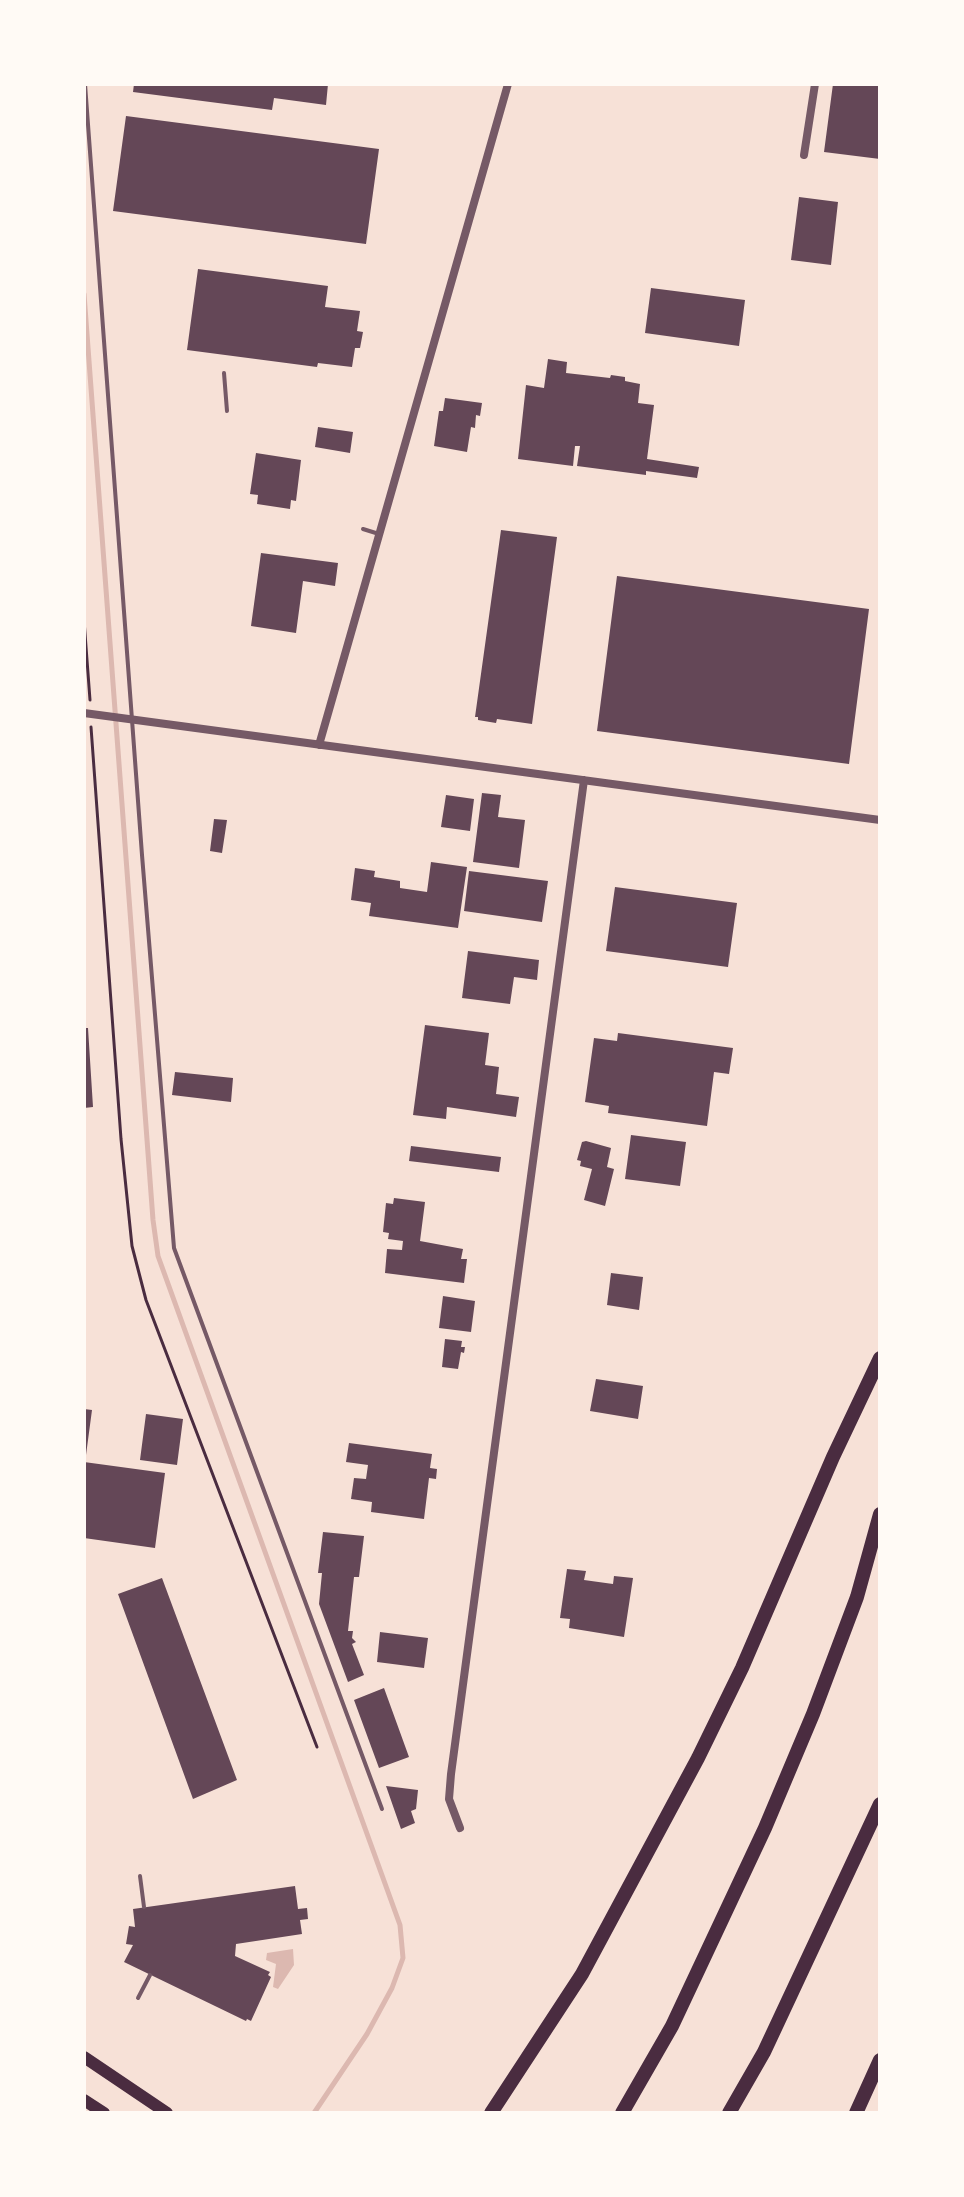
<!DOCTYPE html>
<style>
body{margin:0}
#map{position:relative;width:964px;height:2197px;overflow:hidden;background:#f7e1d7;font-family:Arial,sans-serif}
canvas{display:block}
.frame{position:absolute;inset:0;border:86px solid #fffaf5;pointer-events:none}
</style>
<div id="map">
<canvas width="964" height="2197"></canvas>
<div class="frame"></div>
</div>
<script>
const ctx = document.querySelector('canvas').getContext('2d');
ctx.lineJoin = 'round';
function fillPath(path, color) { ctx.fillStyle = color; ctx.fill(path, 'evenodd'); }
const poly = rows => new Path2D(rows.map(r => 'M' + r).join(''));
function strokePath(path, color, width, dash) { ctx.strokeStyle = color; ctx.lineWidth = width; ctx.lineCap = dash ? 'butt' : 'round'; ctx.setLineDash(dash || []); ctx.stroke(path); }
const water = poly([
 [293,1949,294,1965,278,1989,273,1987,276,1964,266,1960,267,1953]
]);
const stream = poly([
 [84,294,153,1220,158,1256,400,1925,403,1958,392,1988,367,2034,314,2113]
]);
const building = poly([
 [134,84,328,84,326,105,274,98,272,110,133,92],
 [833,84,880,84,880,159,824,152],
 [126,116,379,149,366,244,113,211],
 [799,197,838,202,831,265,791,260],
 [198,269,328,286,325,307,360,311,357,331,363,332,360,348,355,348,352,367,318,363,317,367,187,350],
 [651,288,745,300,739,346,645,333],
 [548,359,567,362,566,373,610,378,611,375,625,377,625,381,640,384,638,403,654,405,647,459,699,467,697,478,646,471,646,475,577,466,580,446,575,446,573,466,518,459,526,385,544,388],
 [445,398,482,403,480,416,476,415,475,428,471,427,467,452,434,446,439,411,443,411],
 [318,427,353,432,350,453,315,447],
 [256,453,301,460,296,501,291,500,290,509,257,504,258,495,250,494],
 [501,530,557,537,532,724,497,719,496,723,478,720,478,717,475,717],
 [261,553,338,563,335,586,303,581,296,633,251,626],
 [617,576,869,609,849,764,597,731],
 [482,793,501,795,498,817,525,820,519,868,473,862],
 [446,795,474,799,470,831,441,827],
 [214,819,227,820,222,853,210,851],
 [431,862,467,867,458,928,369,916,371,903,351,900,355,868,375,871,374,877,400,881,400,888,427,892],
 [469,871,548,881,542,922,464,911],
 [615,887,737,903,728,967,606,951],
 [468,951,539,960,537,980,514,977,510,1004,462,998],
 [425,1025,489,1033,485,1065,499,1067,496,1094,519,1097,516,1117,447,1107,446,1119,413,1115],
 [84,1028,88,1028,93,1107,84,1108],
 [618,1033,733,1048,729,1074,714,1072,707,1126,608,1113,609,1106,585,1102,594,1038,617,1041],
 [175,1072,233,1078,231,1102,172,1095],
 [631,1135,686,1142,680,1186,625,1179],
 [586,1141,611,1148,607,1167,614,1169,605,1206,584,1200,592,1169,580,1166,581,1161,577,1160,582,1142],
 [411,1146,501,1157,499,1172,409,1161],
 [394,1198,425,1202,420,1241,463,1249,461,1259,467,1259,464,1283,385,1273,387,1249,402,1250,403,1241,388,1239,389,1233,383,1232,386,1203,393,1204],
 [611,1273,643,1277,639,1310,607,1305],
 [443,1296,475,1301,471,1332,439,1328],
 [445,1339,462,1341,461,1347,465,1347,464,1353,461,1352,458,1369,442,1367],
 [596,1379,643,1386,638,1419,590,1411],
 [84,1409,92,1410,86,1455,84,1455],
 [146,1414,183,1419,177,1465,140,1460],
 [349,1443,432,1454,430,1468,437,1469,436,1479,429,1478,424,1519,371,1512,372,1502,351,1499,354,1478,366,1479,368,1465,346,1462],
 [84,1462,165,1473,155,1548,84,1538],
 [323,1532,364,1536,359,1577,354,1577,348,1631,353,1631,352,1638,356,1642,352,1644,364,1675,348,1682,319,1604,322,1573,318,1573],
 [567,1569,586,1571,584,1580,613,1584,614,1576,633,1578,624,1637,569,1628,570,1619,560,1618],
 [162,1578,237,1780,193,1799,118,1594],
 [380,1632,428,1638,424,1668,377,1662],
 [384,1688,409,1757,379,1768,354,1700],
 [386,1786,418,1790,416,1809,411,1811,415,1823,401,1829],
 [295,1886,298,1909,307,1908,308,1919,300,1920,302,1934,236,1944,235,1956,270,1972,268,1975,271,1977,251,2021,247,2019,246,2021,124,1962,133,1945,126,1944,129,1926,135,1927,133,1909]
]);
const path = poly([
 [84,620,90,700],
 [91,727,121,1139,132,1246,146,1300,317,1747]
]);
const service = poly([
 [85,84,142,855,174,1248,382,1809],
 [224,373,227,411],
 [363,529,379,534],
 [140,1876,144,1907],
 [138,1998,150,1975]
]);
const minor = poly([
 [804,155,815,84],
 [84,713,880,820],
 [319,745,508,84],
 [460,1828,449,1799,451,1774,584,780]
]);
const primary = poly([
 [84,2057,167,2113],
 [84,2100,104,2113]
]);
const motorway = poly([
 [491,2113,582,1974,698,1758,742,1668,833,1457,880,1358],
 [622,2113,672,2026,765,1828,813,1714,857,1597,880,1514],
 [729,2113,764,2052,880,1804],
 [856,2113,880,2060]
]);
fillPath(water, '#dcb8b0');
strokePath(stream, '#dcb8b0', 5);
fillPath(building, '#644757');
strokePath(path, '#4a2c40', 3);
strokePath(service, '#755966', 4);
strokePath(minor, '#755966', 8);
strokePath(primary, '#4a2c40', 12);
strokePath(motorway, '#4a2c40', 14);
</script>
